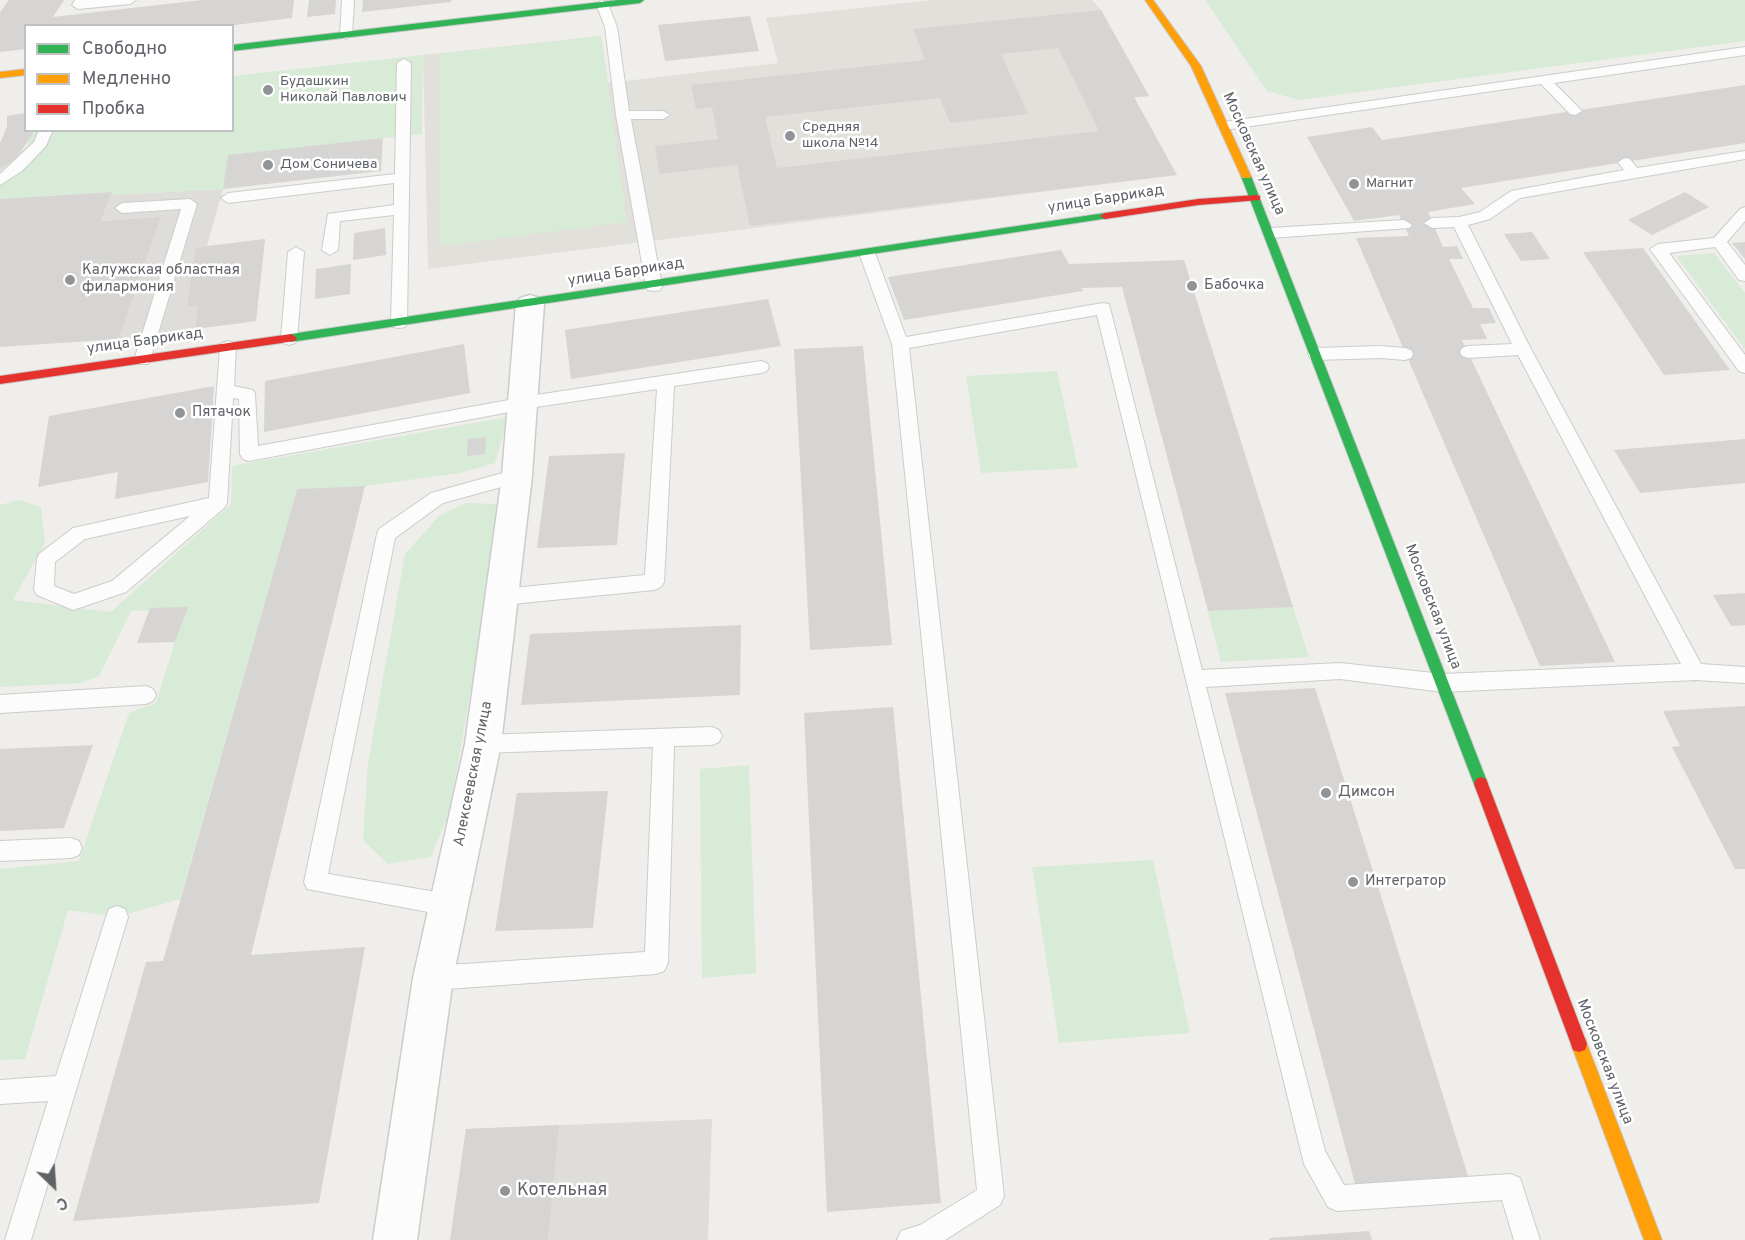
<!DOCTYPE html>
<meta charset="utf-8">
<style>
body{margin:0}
#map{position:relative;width:1745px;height:1240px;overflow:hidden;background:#efeeea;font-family:Overpass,sans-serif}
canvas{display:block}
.legend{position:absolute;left:24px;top:24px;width:210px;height:108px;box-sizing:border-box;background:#fff;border:2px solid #bfc1c3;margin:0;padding:8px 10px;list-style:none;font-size:18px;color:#5f6368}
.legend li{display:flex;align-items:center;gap:12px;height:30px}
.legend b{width:30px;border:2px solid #bfc1c3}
.north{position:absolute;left:24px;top:1156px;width:60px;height:60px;-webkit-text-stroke:4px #fff;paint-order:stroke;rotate:155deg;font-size:16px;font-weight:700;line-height:24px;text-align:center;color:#5f6368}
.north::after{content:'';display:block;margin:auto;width:21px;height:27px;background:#5f6368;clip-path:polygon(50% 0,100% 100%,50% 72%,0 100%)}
</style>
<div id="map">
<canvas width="1745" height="1240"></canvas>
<ul class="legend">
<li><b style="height:8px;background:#30b455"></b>Свободно</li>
<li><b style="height:8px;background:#ff9f0a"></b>Медленно</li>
<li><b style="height:8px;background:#e5322d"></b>Пробка</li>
</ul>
<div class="north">С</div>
</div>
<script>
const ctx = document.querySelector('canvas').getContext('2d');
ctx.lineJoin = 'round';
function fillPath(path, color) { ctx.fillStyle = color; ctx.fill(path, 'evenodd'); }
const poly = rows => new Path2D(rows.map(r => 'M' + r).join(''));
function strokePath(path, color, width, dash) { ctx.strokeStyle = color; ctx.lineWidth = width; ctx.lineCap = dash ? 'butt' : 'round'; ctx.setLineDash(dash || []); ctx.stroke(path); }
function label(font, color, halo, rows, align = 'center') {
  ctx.font = font + ' Overpass,sans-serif'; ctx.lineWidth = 5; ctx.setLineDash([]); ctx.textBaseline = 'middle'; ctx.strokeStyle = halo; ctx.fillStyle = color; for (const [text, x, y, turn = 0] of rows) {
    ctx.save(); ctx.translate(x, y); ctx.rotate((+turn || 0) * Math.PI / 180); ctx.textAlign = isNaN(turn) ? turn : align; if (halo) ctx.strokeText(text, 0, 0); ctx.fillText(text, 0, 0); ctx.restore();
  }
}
const industrial = poly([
 [223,189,207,246,265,239,256,321,119,339,161,217,101,221,111,195],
 [712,1119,708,1240,450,1240,466,1129]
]);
const education = poly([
 [932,0,1092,0,1101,10,1149,96,1134,98,1177,175,428,269,423,55,601,36,608,83,778,63,766,18]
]);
const green = poly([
 [1205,0,1745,0,1745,41,1299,100,1267,91],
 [601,36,627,222,440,246,439,54],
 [423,55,422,134,229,155,223,189,111,195,111,192,0,199,0,170,26,147,33,131,232,130,233,76],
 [1714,253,1745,293,1745,349,1676,256],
 [1057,371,1078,468,981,473,966,376],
 [508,417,495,463,460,473,365,486,297,489,180,899,117,917,68,910,25,1059,0,1060,0,869,79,861,129,713,156,703,185,609,131,611,99,676,81,683,0,687,0,505,19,500,41,507,45,543,13,600,111,612,231,504,232,466],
 [465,503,498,504,489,588,449,813,431,857,388,864,363,840,368,763,405,554,439,516],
 [1293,607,1309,657,1221,662,1208,611],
 [749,765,756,973,702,978,700,769],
 [1153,860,1190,1033,1059,1043,1032,867]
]);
const building = poly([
 [9,0,64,0,53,17,202,0,294,0,292,18,227,26,26,26,26,49,0,52,0,12],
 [309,0,336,0,335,14,307,17],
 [363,0,451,0,451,2,362,12],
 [1101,10,1149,96,1134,97,1177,175,750,226,737,165,659,174,655,146,718,139,712,107,696,109,691,85,925,60,913,29],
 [1058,48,1099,131,777,168,765,117,940,98,950,123,1028,114,1001,54],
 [750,16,759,51,665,61,658,25],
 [1745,85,1745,143,1461,188,1475,204,1428,212,1443,247,1457,246,1463,259,1449,259,1473,308,1489,308,1496,323,1480,324,1487,339,1462,340,1615,662,1540,666,1356,238,1409,236,1399,215,1354,221,1307,137,1372,127,1382,140],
 [26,113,26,130,33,130,32,135,17,157,0,170,0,143,7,127,7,116],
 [383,138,381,171,223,189,228,155],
 [112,192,101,221,161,217,119,339,0,347,0,199],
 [1685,192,1709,207,1652,235,1628,220],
 [385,228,386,255,353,260,354,233],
 [1532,232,1550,259,1521,261,1504,234],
 [265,239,256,321,195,329,198,305,187,307,196,248],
 [1745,242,1745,259,1732,243],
 [1643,248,1730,370,1664,375,1583,252],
 [1061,250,1069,264,1184,260,1293,607,1208,611,1122,287,1081,288,1083,291,904,320,888,277],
 [351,264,350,294,315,299,316,269],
 [768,299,781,346,571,379,565,330],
 [464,344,470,393,264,432,265,381],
 [863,346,892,645,810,650,794,349],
 [214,386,208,482,115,499,118,472,38,487,49,416],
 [486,437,485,454,467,456,468,439],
 [1745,439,1745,483,1640,493,1614,450],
 [625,453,617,545,537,548,549,456],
 [365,486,251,955,365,947,319,1203,73,1221,146,962,163,961,297,489],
 [1745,593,1745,625,1731,626,1713,595],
 [188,607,175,642,137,643,150,608],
 [741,625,740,695,521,705,530,634],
 [1315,688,1386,912,1468,1176,1355,1184,1225,693],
 [1745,706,1745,869,1735,869,1672,747,1680,746,1663,711],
 [893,707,941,1203,827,1212,804,713],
 [93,745,64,828,0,831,0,749],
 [608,791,593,928,495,931,517,793],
 [559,1125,548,1240,450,1240,466,1129],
 [1369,1231,1372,1240,1269,1240,1269,1238]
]);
const lane = poly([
 [75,0,136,0,130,4,78,9,72,5,75,0],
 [342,0,354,0,352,35,346,39,340,35,342,0],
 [602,0,608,4,617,27,629,111,663,111,670,115,663,119,631,119,662,286,660,290,654,291,648,290,646,286,616,115,605,27,596,4,602,0],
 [1745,47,1745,55,1554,83,1582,111,1575,115,1570,114,1541,84,1224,130,1217,126,1224,122,1745,47],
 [404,59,411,63,407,323,405,327,399,328,393,327,391,323,394,215,340,221,338,250,330,255,322,250,328,214,394,205,394,183,228,203,221,198,228,193,395,174,397,63,404,59],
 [39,130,53,130,46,146,22,171,0,185,0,174,34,142,39,130],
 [1745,151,1745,159,1520,198,1490,219,1468,225,1531,349,1701,664,1745,667,1745,683,1695,680,1443,692,1340,679,1206,687,1325,1151,1344,1185,1511,1174,1520,1178,1540,1240,1514,1240,1502,1200,1337,1211,1328,1207,1304,1164,1097,315,909,348,1004,1196,1000,1205,945,1240,897,1240,901,1231,920,1225,977,1190,892,344,859,253,862,249,872,249,875,253,906,337,1103,303,1109,304,1202,670,1340,663,1443,674,1681,664,1518,355,1468,358,1462,356,1460,352,1462,348,1468,346,1512,344,1454,227,1432,228,1424,223,1432,218,1459,217,1480,212,1511,191,1624,170,1618,162,1625,158,1630,159,1637,168,1745,151],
 [190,199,197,204,150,360,148,364,136,364,134,360,181,209,122,213,115,208,122,203,190,199],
 [1745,207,1745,221,1727,242,1745,265,1745,281,1739,280,1715,247,1669,253,1745,355,1745,373,1739,371,1650,249,1658,244,1714,238,1740,209,1745,207],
 [1404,220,1412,225,1409,228,1270,238,1262,233,1270,228,1404,220],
 [296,247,304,252,297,339,295,343,289,345,283,343,281,339,288,252,296,247],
 [228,341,234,343,236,347,234,386,253,390,255,394,258,446,536,395,761,361,767,363,769,367,767,371,761,373,674,386,664,582,661,587,654,590,502,605,495,602,492,597,495,592,502,589,645,575,657,389,536,407,249,461,243,459,240,454,239,399,233,398,227,503,224,508,126,592,73,610,37,595,34,590,37,559,39,554,73,528,209,498,220,347,222,343,228,341],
 [190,516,112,581,74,594,54,586,55,562,85,539,190,516],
 [1380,346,1405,348,1411,350,1413,354,1411,358,1405,360,1380,358,1316,360,1310,358,1308,354,1310,350,1316,348,1380,346],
 [517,469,523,471,526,476,523,481,443,503,395,538,328,874,449,894,457,897,460,905,457,913,449,916,307,889,304,882,377,534,379,529,431,493,517,469],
 [146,686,153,689,156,695,153,701,146,704,0,713,0,695,146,686],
 [712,727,719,730,722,736,719,742,712,745,674,746,668,963,664,971,656,974,433,990,425,986,421,978,425,970,433,966,645,952,653,747,483,753,476,750,473,744,476,738,483,735,712,727],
 [71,838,79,841,82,848,79,855,71,858,0,861,0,841,71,838],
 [117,906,125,909,128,917,31,1240,5,1240,48,1101,0,1104,0,1080,56,1076,106,917,109,909,117,906]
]);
const street = poly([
 [530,295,540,298,544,304,532,476,501,744,453,978,417,1240,373,1240,413,978,465,744,502,476,516,304,520,298,530,295]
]);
const fast = poly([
 [618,0,644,0,640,3,232,51,232,45,618,0],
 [1246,173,1251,176,1488,784,1486,789,1481,791,1476,789,1474,784,1241,176,1246,173],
 [1105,213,1109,214,1109,218,291,342,285,338,291,334,1105,213]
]);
const slow = poly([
 [1145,0,1153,0,1201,66,1251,176,1250,178,1242,178,1241,176,1191,66,1145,0],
 [26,69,26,75,0,78,0,72,26,69],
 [1579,1036,1585,1038,1587,1044,1662,1240,1644,1240,1571,1044,1573,1038,1579,1036]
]);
const jam = poly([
 [1256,195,1260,196,1260,200,1198,205,1105,219,1100,216,1105,213,1198,199,1256,195],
 [291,334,297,338,295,341,0,384,0,376,291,334],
 [1481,777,1486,779,1488,784,1587,1044,1585,1050,1579,1052,1573,1050,1571,1044,1474,784,1476,779,1481,777]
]);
const markers = [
 [268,90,6,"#919496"],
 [790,136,6,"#919496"],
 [268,165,6,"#919496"],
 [1354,184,6,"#919496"],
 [70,280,6,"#919496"],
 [1192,286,6,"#919496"],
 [180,413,6,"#919496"],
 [1326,793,6,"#919496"],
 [1353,882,6,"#919496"],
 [505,1191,6,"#919496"]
];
const farPoinames = [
 ["Будашкин",280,82],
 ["Николай Павлович",280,98],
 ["Средняя",802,128],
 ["школа №14",802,144],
 ["Дом Соничева",280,165],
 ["Магнит",1366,184]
];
const streetNames = [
 ["Московская улица",1253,154,66],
 ["улица Баррикад",1106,200,-9],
 ["улица Баррикад",626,273,-9],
 ["улица Баррикад",145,342,-8],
 ["Московская улица",1432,607,69],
 ["Алексеевская улица",474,774,-79],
 ["Московская улица",1604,1062,69]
];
const poiNames = [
 ["Калужская областная",82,271],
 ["филармония",82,288],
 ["Бабочка",1204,286],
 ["Пятачок",192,413],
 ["Димсон",1338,793],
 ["Интегратор",1365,882]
];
const nearPoinames = [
 ["Котельная",517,1191]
];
fillPath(industrial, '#dfddda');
fillPath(education, '#e2e0da');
fillPath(green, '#d8ebd6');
fillPath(building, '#d6d5d3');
strokePath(lane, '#cbcccc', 2);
strokePath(street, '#cbcccc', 3);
strokePath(fast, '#cacacb', 2);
strokePath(slow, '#cacacb', 2);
strokePath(jam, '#cacacb', 2);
fillPath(lane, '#fdfcfc');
fillPath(street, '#fdfcfc');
fillPath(fast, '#30b455');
fillPath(slow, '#ff9f0a');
fillPath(jam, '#e5322d');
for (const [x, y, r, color] of markers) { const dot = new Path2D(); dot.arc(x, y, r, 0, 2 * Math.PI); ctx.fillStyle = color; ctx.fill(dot); strokePath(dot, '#fff', 2); }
label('14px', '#5f6368', '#fff', farPoinames, 'left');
label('15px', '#5f6368', '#fff', streetNames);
label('15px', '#5f6368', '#fff', poiNames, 'left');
label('18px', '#5f6368', '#fff', nearPoinames, 'left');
</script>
